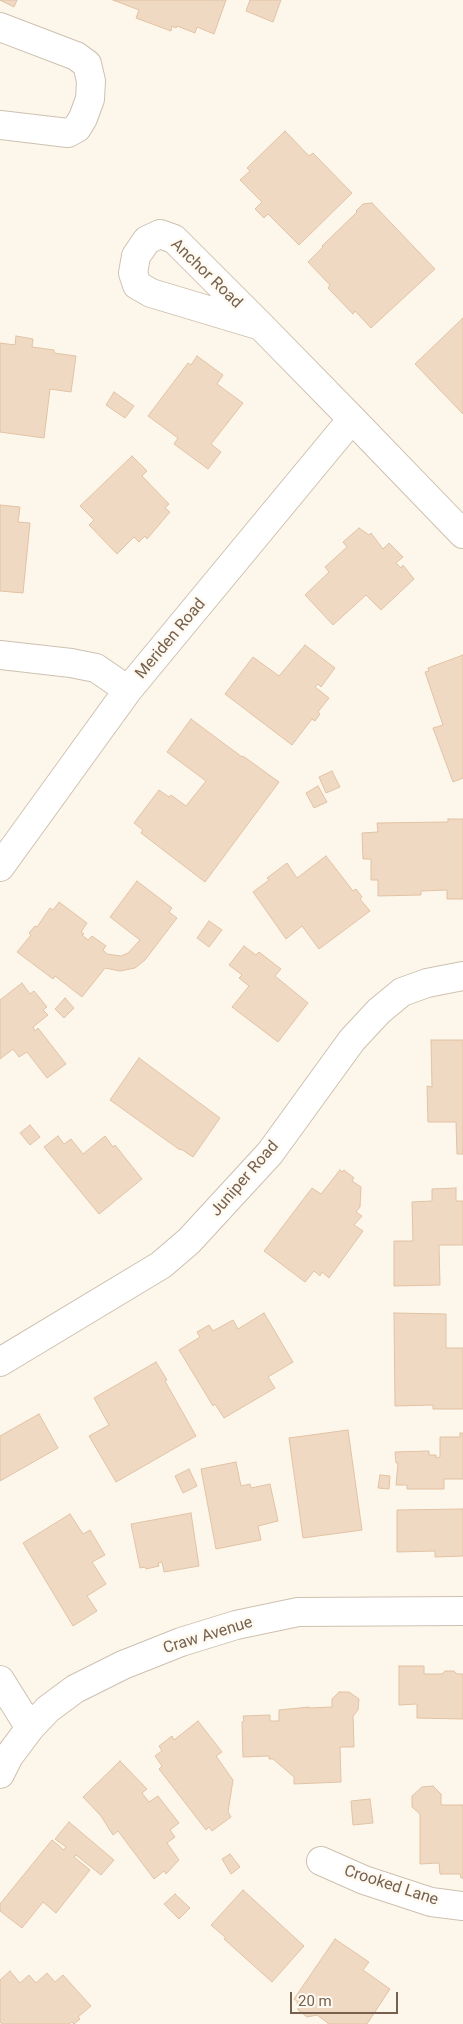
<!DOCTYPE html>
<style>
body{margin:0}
#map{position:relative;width:463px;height:2024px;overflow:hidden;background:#fcf7ea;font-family:Roboto,sans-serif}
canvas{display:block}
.scale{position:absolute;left:290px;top:1992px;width:108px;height:22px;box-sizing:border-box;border:2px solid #76604e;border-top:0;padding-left:6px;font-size:15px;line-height:18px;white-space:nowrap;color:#76604e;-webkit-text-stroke:4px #fefaf1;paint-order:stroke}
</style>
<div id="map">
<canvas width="463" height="2024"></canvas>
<div class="scale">20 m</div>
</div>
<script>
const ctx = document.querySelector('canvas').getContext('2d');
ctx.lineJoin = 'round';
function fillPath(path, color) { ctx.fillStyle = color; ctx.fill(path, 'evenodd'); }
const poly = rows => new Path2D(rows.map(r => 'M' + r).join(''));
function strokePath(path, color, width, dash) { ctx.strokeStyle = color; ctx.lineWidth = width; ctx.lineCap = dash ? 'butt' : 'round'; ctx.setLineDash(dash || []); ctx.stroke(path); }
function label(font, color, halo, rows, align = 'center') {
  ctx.font = font + ' Roboto,sans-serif'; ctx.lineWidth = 5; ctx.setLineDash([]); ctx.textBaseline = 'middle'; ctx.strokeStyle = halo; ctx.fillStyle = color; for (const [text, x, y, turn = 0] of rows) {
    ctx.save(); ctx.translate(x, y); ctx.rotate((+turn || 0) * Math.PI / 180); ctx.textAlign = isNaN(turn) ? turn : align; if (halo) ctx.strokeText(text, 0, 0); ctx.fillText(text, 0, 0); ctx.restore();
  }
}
const building = poly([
 [0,0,17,0,14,7,0,0],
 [113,0,226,0,214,34,197,27,195,33,177,26,176,28,172,26,171,31,136,18,139,10,113,0],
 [250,0,281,0,273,22,246,11,250,0],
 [285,131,309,156,313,153,352,193,299,245,268,214,264,218,255,209,262,202,240,180,250,171,247,168,285,131],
 [372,203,435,269,371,328,355,311,353,314,328,288,330,285,308,262,323,247,322,246,357,212,356,211,363,204,372,203],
 [463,318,463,414,415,364,463,318],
 [16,336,33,339,32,347,54,350,54,353,76,356,71,392,50,389,44,438,0,432,0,343,15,345,16,336],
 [197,356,223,375,217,384,243,403,211,444,221,452,208,469,174,444,178,438,148,416,188,363,191,365,197,356],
 [114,392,134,406,125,418,106,405,114,392],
 [132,456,147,471,142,476,169,504,165,508,170,512,147,539,145,536,139,542,134,537,117,554,89,525,94,520,80,506,132,456],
 [0,505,20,507,18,522,30,523,23,593,0,591,0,505],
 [359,528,369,535,371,533,383,549,389,543,403,557,396,563,401,568,403,565,414,579,381,610,366,595,333,625,305,595,329,572,325,567,347,547,343,542,359,528],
 [305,645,335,668,321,687,318,684,315,687,329,698,318,712,320,714,315,721,312,719,292,745,225,694,253,657,279,676,305,645],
 [463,655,463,778,453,782,433,728,443,725,425,672,429,671,428,668,463,655],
 [191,719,242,757,243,756,279,782,205,882,141,833,143,830,134,823,159,790,169,797,171,795,186,806,206,781,167,752,191,719],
 [332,771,340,787,326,793,319,777,332,771],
 [318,786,327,802,314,808,306,793,318,786],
 [448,819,463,819,463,899,447,899,447,890,421,891,421,895,378,896,378,880,371,880,371,859,363,859,362,833,378,832,377,823,448,822,448,819],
 [326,856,353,891,356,889,362,897,360,899,370,911,319,949,302,926,286,939,253,892,269,880,267,878,287,863,297,878,326,856],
 [137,881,172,908,169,912,177,918,145,960,135,968,120,971,105,968,82,997,55,976,53,979,17,952,31,935,29,933,35,926,37,927,50,908,53,910,59,902,87,923,81,932,84,934,82,935,88,940,92,936,106,946,103,950,107,954,121,956,128,953,140,940,110,917,137,881],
 [209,921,222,930,209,947,197,938,209,921],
 [244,946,256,955,259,952,281,969,275,976,308,1003,278,1042,232,1007,249,986,239,978,242,975,229,965,244,946],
 [22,983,30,994,34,991,47,1007,43,1010,48,1015,33,1027,35,1031,38,1028,66,1064,47,1078,27,1052,19,1057,13,1049,0,1059,0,1000,22,983],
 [65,998,74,1008,64,1018,55,1009,65,998],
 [431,1040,463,1040,463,1154,457,1154,456,1122,428,1122,427,1086,432,1087,431,1040],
 [139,1058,220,1118,193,1157,181,1149,180,1150,110,1100,139,1058],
 [30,1125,40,1137,30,1145,20,1133,30,1125],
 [58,1136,64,1144,71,1139,83,1154,105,1136,113,1147,115,1145,142,1179,99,1214,44,1147,58,1136],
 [340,1170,342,1172,344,1170,354,1178,352,1181,361,1187,360,1207,356,1212,362,1216,354,1225,363,1231,329,1278,322,1272,320,1276,314,1271,305,1282,264,1251,312,1188,321,1194,340,1170],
 [456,1188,456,1201,463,1201,463,1245,439,1245,440,1285,394,1286,394,1241,413,1241,412,1202,432,1201,432,1189,456,1188],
 [264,1313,293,1362,268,1377,275,1388,224,1418,215,1404,213,1406,179,1350,200,1337,197,1332,209,1325,213,1331,233,1320,238,1329,264,1313],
 [394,1313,446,1314,446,1348,463,1348,463,1409,433,1409,433,1405,395,1406,394,1313],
 [156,1362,167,1380,165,1381,196,1436,116,1482,89,1436,109,1425,94,1398,156,1362],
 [39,1414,58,1448,0,1481,0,1436,39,1414],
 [348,1430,362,1530,303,1538,289,1438,348,1430],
 [460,1433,463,1433,463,1479,444,1479,444,1489,407,1489,407,1485,396,1485,398,1463,396,1463,395,1452,429,1451,429,1455,436,1455,436,1458,440,1457,440,1437,460,1437,460,1433],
 [236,1462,241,1486,250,1484,251,1488,270,1484,278,1521,258,1526,261,1540,216,1549,201,1469,236,1462],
 [189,1469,197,1486,183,1493,175,1476,189,1469],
 [380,1475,390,1476,389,1489,378,1488,380,1475],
 [463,1509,463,1556,435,1557,435,1551,397,1552,397,1510,463,1509],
 [191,1513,199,1566,164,1572,162,1562,158,1563,159,1566,146,1569,145,1567,140,1568,131,1524,191,1513],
 [70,1514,83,1534,90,1530,105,1555,92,1562,106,1584,87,1596,97,1611,73,1626,23,1543,70,1514],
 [399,1666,424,1666,424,1674,442,1674,445,1671,454,1671,457,1674,463,1674,463,1719,417,1718,417,1704,399,1705,399,1666],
 [339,1692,349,1692,359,1699,358,1710,353,1716,354,1747,340,1747,341,1782,294,1784,294,1777,273,1759,269,1759,269,1756,243,1757,242,1722,244,1721,243,1716,270,1715,270,1721,279,1721,279,1710,309,1707,309,1708,332,1707,332,1699,339,1692],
 [198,1721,222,1752,216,1756,233,1780,228,1812,231,1817,212,1831,209,1827,206,1830,159,1769,162,1766,155,1756,162,1751,159,1746,172,1736,174,1740,198,1721],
 [120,1761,147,1789,142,1793,149,1802,158,1796,179,1823,170,1830,175,1837,167,1843,179,1860,166,1874,164,1871,154,1879,118,1831,113,1835,101,1816,83,1797,120,1761],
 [433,1786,441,1794,441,1805,463,1805,463,1878,461,1878,460,1874,440,1874,439,1863,420,1864,420,1814,412,1807,412,1796,422,1787,433,1786],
 [370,1799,373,1823,353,1825,351,1801,370,1799],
 [69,1822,114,1860,101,1875,76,1855,74,1857,90,1870,56,1913,43,1902,22,1928,0,1911,0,1904,52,1840,64,1850,66,1847,55,1839,69,1822],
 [230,1854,240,1867,231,1874,222,1859,230,1854],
 [243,1890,304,1946,272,1982,224,1939,226,1938,211,1925,243,1890],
 [175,1894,190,1908,179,1919,164,1904,175,1894],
 [335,1939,369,1962,363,1970,390,1989,367,2024,328,2024,328,2023,317,2015,307,2017,298,2010,297,2001,294,1999,335,1939],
 [10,1971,20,1983,29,1975,36,1983,47,1973,55,1982,63,1975,91,2006,78,2017,80,2019,74,2024,72,2022,69,2024,2,2024,0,2022,0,1980,10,1971]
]);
const minor = poly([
 [0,27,76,56,87,64,91,81,90,99,83,118,77,128,68,133,0,125],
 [261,326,151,293,137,285,133,273,136,256,147,240,160,234,174,239,261,326,352,419,463,534],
 [0,655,71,663,96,668,128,690],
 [0,867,128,690,352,419],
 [0,1362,161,1265,189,1241,270,1153,352,1040,379,1011,402,992,427,983,463,976],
 [0,1680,30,1728],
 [0,1774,9,1756,30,1728,48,1709,75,1689,123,1665,181,1642,236,1625,298,1612,463,1611],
 [321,1861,364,1880,431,1902,463,1906]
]);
const streetNames = [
 ["Anchor Road",206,274,44],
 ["Meriden Road",171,639,-50],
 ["Juniper Road",245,1179,-49],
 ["Craw Avenue",208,1636,-17],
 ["Crooked Lane",391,1886,18]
];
fillPath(building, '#f0d9c3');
strokePath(building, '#e2c2a4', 1);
strokePath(minor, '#cec0b0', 30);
strokePath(minor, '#fff', 28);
label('16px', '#76604e', '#fefaf1', streetNames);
</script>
